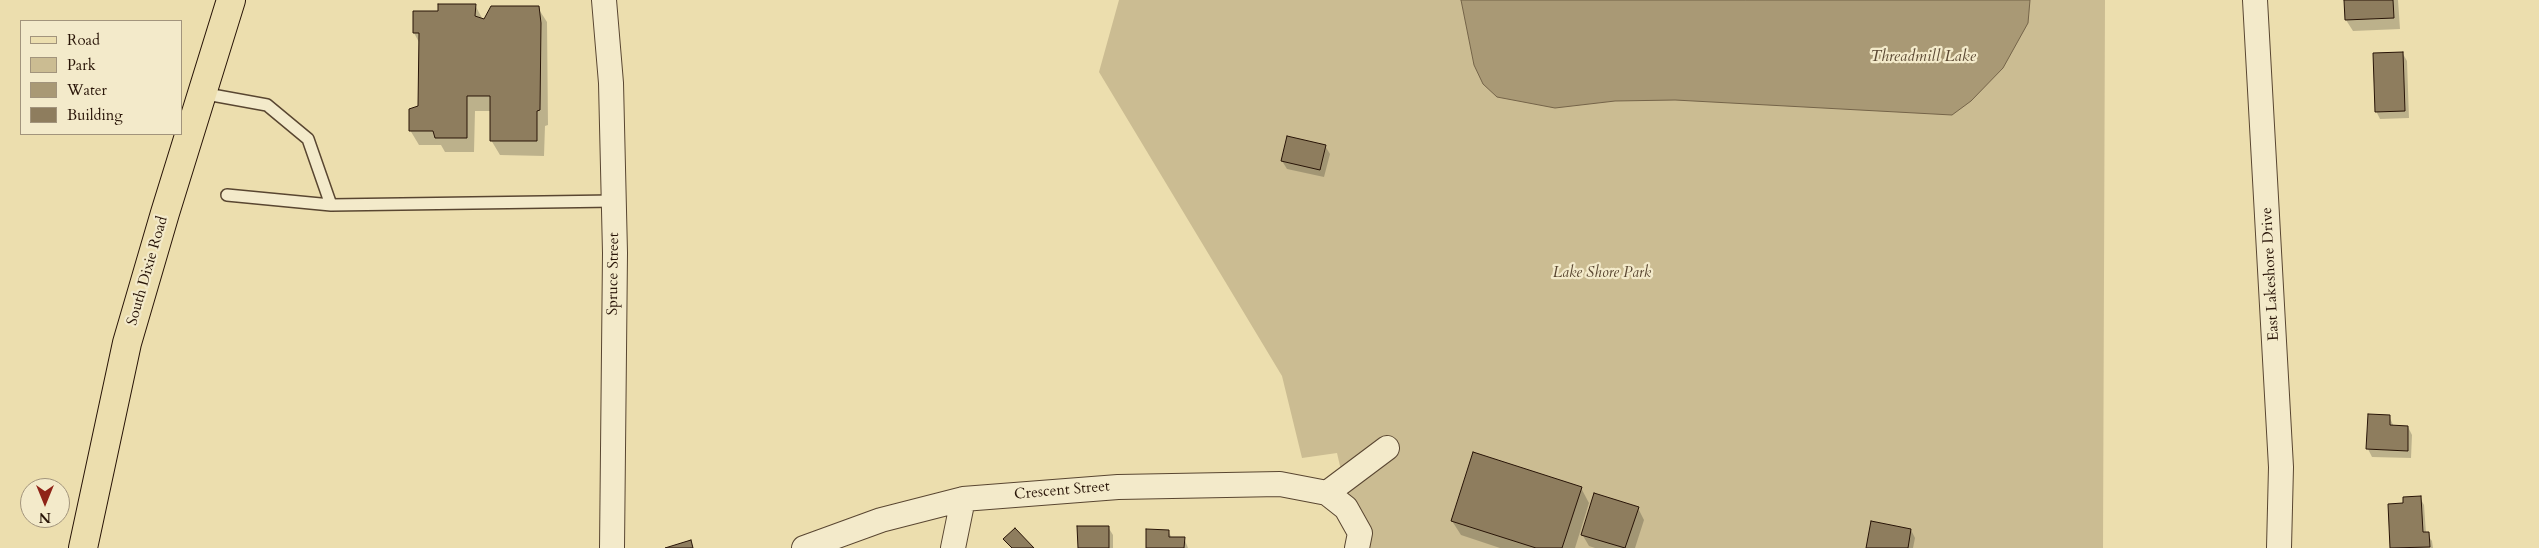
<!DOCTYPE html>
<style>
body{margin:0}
#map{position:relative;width:2539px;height:548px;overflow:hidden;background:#ecdeae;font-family:Cardo,serif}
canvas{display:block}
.legend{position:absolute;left:20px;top:20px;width:162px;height:115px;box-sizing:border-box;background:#f3eaca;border:1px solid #a2947c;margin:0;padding:6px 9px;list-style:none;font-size:15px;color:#281407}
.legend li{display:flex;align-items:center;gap:10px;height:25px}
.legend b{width:25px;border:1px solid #a2947c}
.north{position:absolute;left:20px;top:478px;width:50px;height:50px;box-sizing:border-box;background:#f3eaca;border:1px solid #a2947c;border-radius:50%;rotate:180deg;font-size:14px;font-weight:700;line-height:20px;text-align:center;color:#281407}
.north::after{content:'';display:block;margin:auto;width:18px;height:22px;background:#8f2418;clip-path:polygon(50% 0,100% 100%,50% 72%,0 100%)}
</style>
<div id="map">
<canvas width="2539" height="548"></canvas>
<ul class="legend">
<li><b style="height:6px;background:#ecdeae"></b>Road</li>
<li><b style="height:14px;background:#cbbc92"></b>Park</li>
<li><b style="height:14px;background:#a99975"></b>Water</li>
<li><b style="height:14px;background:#8e7d5e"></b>Building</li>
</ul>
<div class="north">N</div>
</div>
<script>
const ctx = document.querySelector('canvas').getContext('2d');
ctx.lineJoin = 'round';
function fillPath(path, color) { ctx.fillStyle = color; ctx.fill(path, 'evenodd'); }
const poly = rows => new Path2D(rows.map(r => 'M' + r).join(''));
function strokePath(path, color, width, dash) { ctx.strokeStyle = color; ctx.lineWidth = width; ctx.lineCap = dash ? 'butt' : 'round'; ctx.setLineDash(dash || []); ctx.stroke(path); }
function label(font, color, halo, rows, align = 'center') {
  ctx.font = font + ' Cardo,serif'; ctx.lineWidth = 4.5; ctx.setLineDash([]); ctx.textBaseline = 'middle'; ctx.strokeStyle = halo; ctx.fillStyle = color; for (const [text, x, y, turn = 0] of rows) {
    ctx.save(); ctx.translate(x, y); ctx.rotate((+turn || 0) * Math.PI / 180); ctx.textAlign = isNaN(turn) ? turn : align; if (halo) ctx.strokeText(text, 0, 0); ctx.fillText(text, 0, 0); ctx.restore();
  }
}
const green = poly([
 [1119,0,2105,0,2103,548,1359,548,1337,453,1302,458,1282,376,1099,72]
]);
const water = poly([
 [1461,0,2030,0,2028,23,2003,68,1971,101,1952,115,1675,100,1615,101,1555,108,1497,97,1483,84,1474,65,1461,0]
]);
const shadow = poly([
 [2345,0,2398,0,2400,29,2353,31,2346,20],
 [475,5,483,20,538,8,547,22,548,125,545,126,544,156,500,155,491,140,491,111,475,111,474,152,445,152,441,145,419,145,410,130,420,107,420,44,414,33,440,12],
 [2403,54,2407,61,2409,118,2380,119,2376,111],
 [1325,146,1330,154,1324,177,1287,169,1282,161],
 [2389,416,2394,427,2408,427,2412,435,2411,458,2372,457,2368,449],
 [1581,488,1589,503,1575,548,1500,548,1461,535,1452,521],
 [2420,498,2424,505,2426,533,2432,541,2433,548,2392,548,2389,505,2404,504],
 [1638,508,1644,520,1635,548,1595,548,1589,546,1582,534],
 [1108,527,1113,535,1113,548,1079,548],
 [1911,530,1915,538,1913,548,1867,548],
 [1168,531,1172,538,1184,538,1188,548,1147,548]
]);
const building = poly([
 [2344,0,2393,0,2394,18,2345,20,2344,0],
 [438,4,476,4,475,16,484,19,491,6,539,6,541,23,540,110,537,111,537,141,490,141,490,96,467,96,467,138,435,138,433,131,409,131,409,109,418,106,419,33,413,33,413,11,438,11,438,4],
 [2403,52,2405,111,2375,112,2373,53,2403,52],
 [1287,136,1326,145,1320,170,1281,161,1287,136],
 [2368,414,2390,415,2390,425,2408,426,2408,451,2366,449,2368,414],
 [1473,452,1582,487,1562,548,1536,548,1451,521,1473,452],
 [1594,493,1639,507,1625,548,1581,535,1594,493],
 [2421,496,2423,532,2429,532,2430,547,2390,548,2388,504,2403,503,2403,497,2421,496],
 [1871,521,1911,529,1908,548,1866,548,1871,521],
 [1077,526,1109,526,1109,548,1078,548,1077,526],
 [1015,528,1034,548,1012,548,1003,539,1015,528],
 [1146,529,1169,530,1169,537,1185,537,1184,548,1146,548,1146,529],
 [691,540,693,548,665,548,691,540]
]);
const lane = poly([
 [201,93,267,105,308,139,331,205],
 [227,195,331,205,614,201]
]);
const street = poly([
 [604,0,611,83,615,253,612,548],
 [2255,0,2281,467,2279,548],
 [1327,493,1387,448],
 [804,548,881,520,963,499,1118,487,1280,484,1327,493,1346,508,1360,533,1357,548],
 [953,548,963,499]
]);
const primary = poly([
 [83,548,127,343,165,213,231,0]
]);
const streetNames = [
 ["South Dixie Road",148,271,-74],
 ["Spruce Street",614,274,-89],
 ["East Lakeshore Drive",2271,274,-93],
 ["Crescent Street",1062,491,-5]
];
const parkNames = [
 ["Lake Shore Park",1602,274]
];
const waterNames = [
 ["Threadmill Lake",1923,57]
];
fillPath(green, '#cbbc92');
fillPath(water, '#a99975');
strokePath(water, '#756449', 1);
fillPath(shadow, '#0003');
fillPath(building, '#8e7d5e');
strokePath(building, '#281407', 1);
strokePath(lane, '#594631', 14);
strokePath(street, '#594631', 26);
strokePath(primary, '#281407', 30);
strokePath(lane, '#f3eaca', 11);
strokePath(street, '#f3eaca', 24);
strokePath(primary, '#ecdeae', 28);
label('15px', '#281407', '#f3eaca', streetNames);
label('italic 15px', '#594631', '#f3eaca', parkNames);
label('italic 16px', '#5c4933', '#f3eaca', waterNames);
</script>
